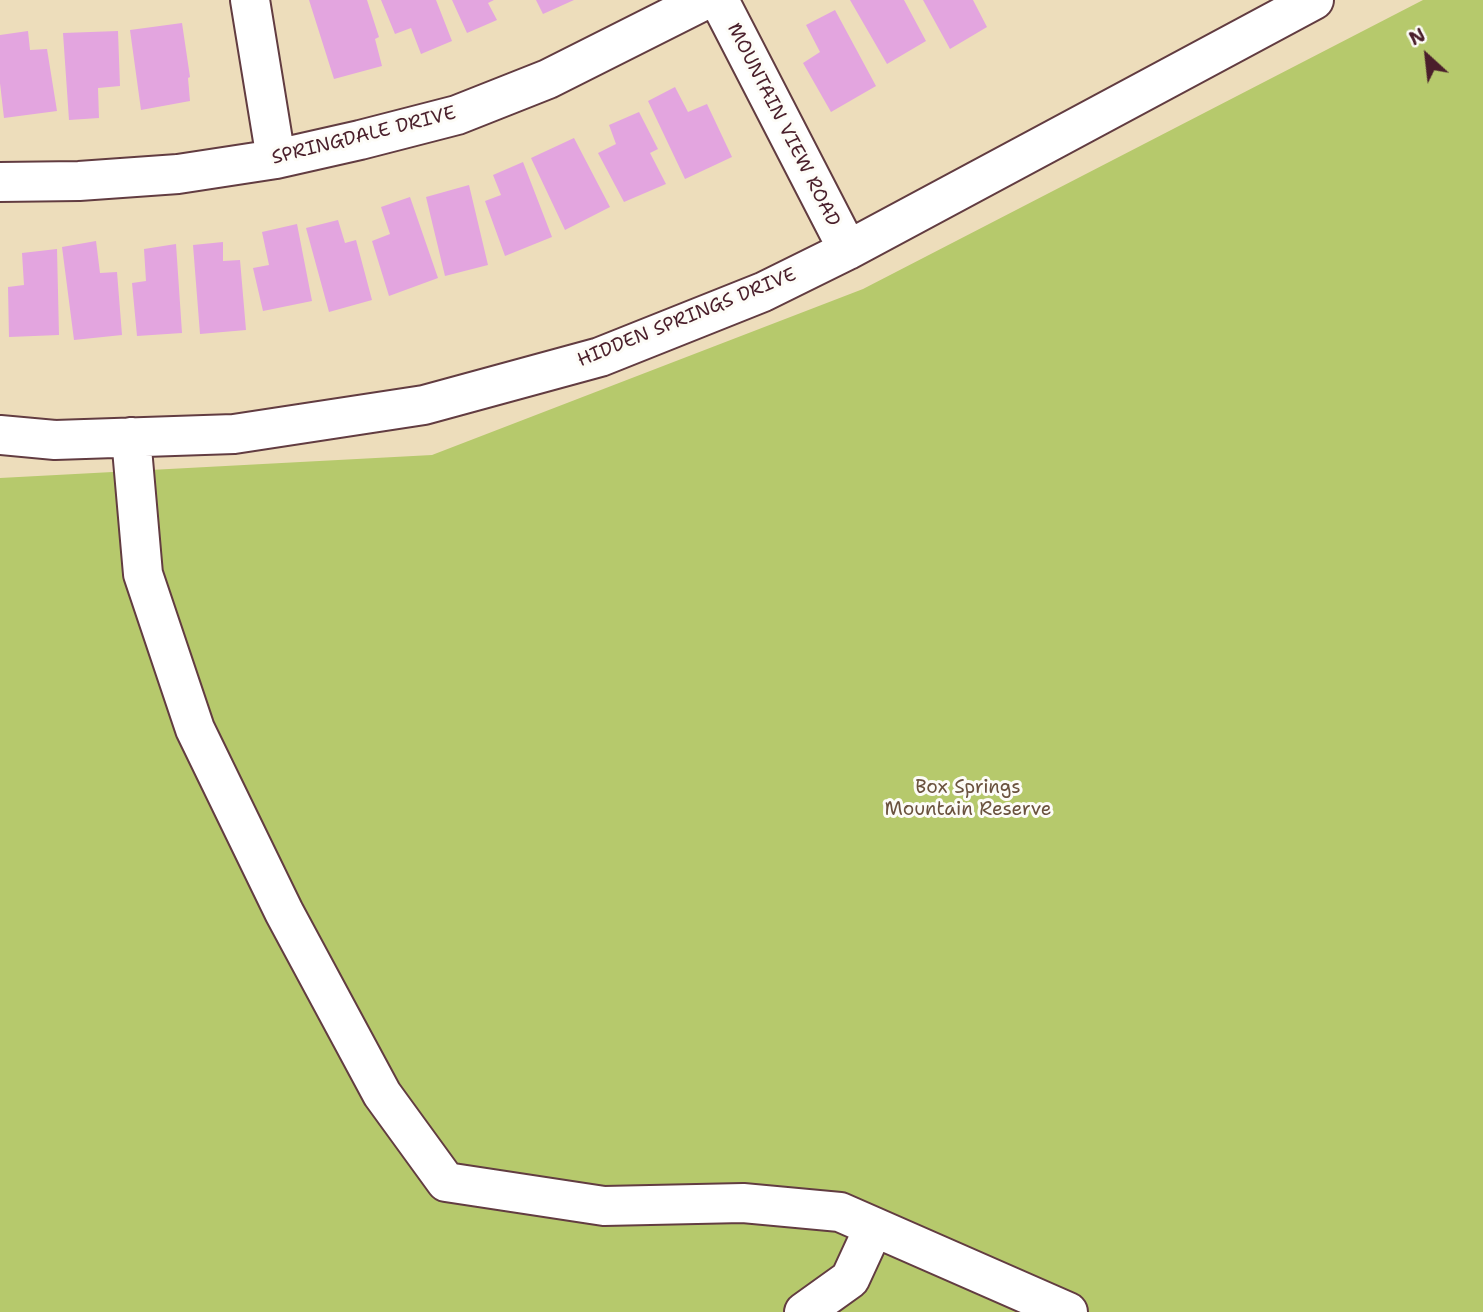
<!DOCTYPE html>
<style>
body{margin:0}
#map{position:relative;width:1483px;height:1312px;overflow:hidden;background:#edddbb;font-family:"Shantell Sans",sans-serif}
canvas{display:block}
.north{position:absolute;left:1392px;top:21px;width:70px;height:70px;-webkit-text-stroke:5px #fdfcf7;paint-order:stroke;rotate:333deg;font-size:19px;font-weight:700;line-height:28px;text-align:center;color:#4a1f2b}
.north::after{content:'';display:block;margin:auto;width:24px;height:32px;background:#4a1f2b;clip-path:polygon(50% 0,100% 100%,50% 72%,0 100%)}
</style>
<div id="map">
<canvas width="1483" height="1312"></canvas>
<div class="north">N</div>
</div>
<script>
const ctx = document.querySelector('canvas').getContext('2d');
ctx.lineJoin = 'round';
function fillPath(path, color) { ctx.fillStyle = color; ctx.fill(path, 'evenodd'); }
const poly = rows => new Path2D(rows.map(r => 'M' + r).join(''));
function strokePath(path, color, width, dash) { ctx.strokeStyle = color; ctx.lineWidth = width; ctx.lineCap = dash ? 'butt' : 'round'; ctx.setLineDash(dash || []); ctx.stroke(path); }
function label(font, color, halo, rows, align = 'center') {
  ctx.font = font + ' "Shantell Sans",sans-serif'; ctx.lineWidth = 6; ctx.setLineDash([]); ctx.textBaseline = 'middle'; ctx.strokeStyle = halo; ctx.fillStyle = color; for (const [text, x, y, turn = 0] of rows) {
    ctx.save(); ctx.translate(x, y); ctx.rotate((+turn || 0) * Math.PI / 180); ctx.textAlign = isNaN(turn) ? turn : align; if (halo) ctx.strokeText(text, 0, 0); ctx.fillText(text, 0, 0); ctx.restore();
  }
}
const green = poly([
 [1423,0,1483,0,1483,1312,0,1312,0,478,432,455,863,289]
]);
const building = poly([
 [309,0,367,0,379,37,375,39,382,66,334,79],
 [381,0,436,0,452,41,421,54,411,28,395,34],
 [452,0,494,0,488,3,497,20,467,33],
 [536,0,574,0,543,14],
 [850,0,904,0,926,41,887,64],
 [923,0,973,0,987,27,950,49],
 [835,10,876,86,831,112,803,63,820,52,806,25],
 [182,23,190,77,188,78,190,101,141,110,130,30],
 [28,31,30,50,47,49,57,111,4,118,0,83,0,35],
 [118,31,120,86,98,88,99,118,69,120,63,33],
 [675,87,688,112,707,104,732,157,685,179,648,101],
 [639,112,658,149,650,153,666,184,624,202,598,153,616,144,609,125],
 [574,138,610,207,565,230,531,158],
 [523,162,552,237,505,256,485,201,501,195,493,175],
 [469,185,488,265,445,276,426,197],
 [410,197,438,278,389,296,372,241,390,234,381,207],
 [338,220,345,243,356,240,372,300,329,312,306,228],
 [297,224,312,301,263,311,253,268,269,265,262,232],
 [96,241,100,273,117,272,122,335,74,340,62,247],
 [223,242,223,261,240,260,246,330,200,334,193,245],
 [176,244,182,333,137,336,132,283,146,281,144,249],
 [57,249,59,335,9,337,8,287,24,285,22,253]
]);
const minor = poly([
 [250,0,276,159],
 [719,0,848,250],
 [0,182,79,181,178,174,276,159,360,140,457,115,548,79,705,0],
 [0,435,55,440,234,434,424,405,600,357,763,292,848,250,1314,0],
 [131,437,143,574,195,729,284,912,382,1094,446,1182,604,1206,743,1203,840,1212,1068,1312],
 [804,1312,850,1279,874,1227]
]);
const streetNames = [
 ["MOUNTAIN VIEW ROAD",783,125,63],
 ["SPRINGDALE DRIVE",364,136,-14],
 ["HIDDEN SPRINGS DRIVE",687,318,-22]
];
const parkNames = [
 ["Box Springs",968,788],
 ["Mountain Reserve",968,810]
];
fillPath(green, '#b6c96c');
fillPath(building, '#e3a5df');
strokePath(minor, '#623c41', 42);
strokePath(minor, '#fff', 38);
label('19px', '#4a1f2b', '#fdfcf7', streetNames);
label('19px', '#6a523e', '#fdfcf7', parkNames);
</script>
